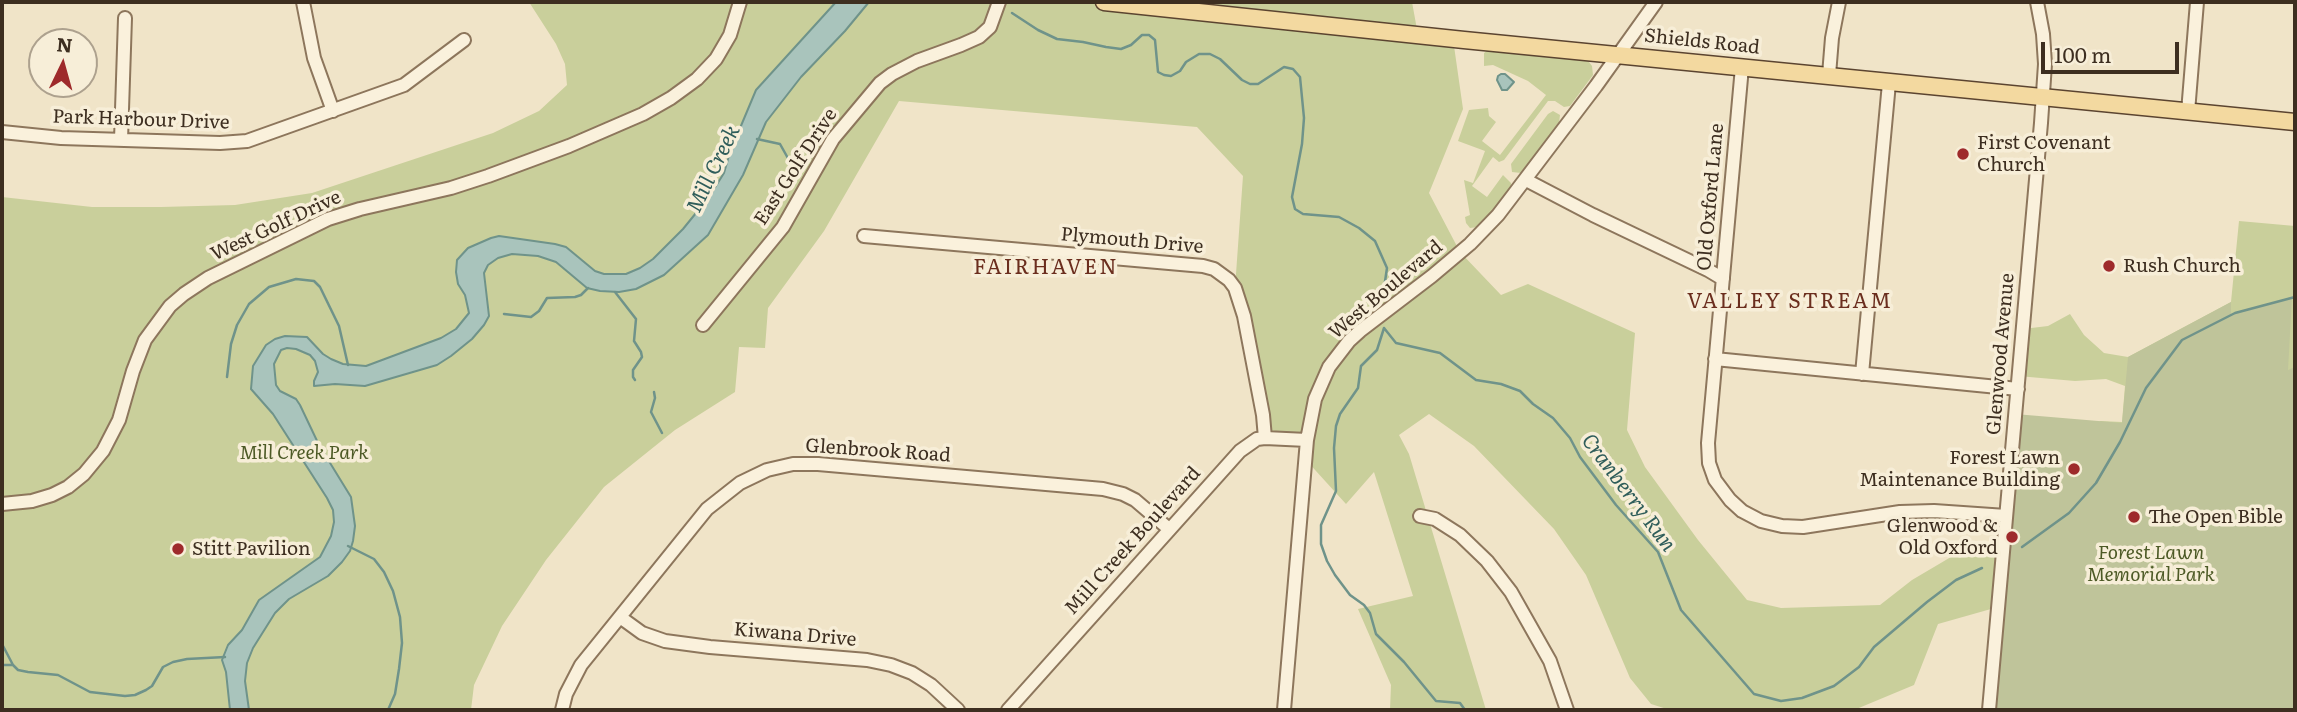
<!DOCTYPE html>
<style>
body{margin:0}
#map{position:relative;width:2297px;height:712px;overflow:hidden;background:#f0e4c8;font-family:Literata,serif}
canvas{display:block}
.frame{position:absolute;inset:0;border:4px solid #3d2e20;pointer-events:none}
.north{position:absolute;left:28px;top:28px;width:70px;height:70px;box-sizing:border-box;background:#f7eed8;border:2px solid #ada18e;border-radius:50%;rotate:5deg;font-size:19px;font-weight:700;line-height:28px;text-align:center;color:#3d2e20}
.north::after{content:'';display:block;margin:auto;width:24px;height:32px;background:#9e2a2b;clip-path:polygon(50% 0,100% 100%,50% 72%,0 100%)}
.scale{position:absolute;left:2041px;top:42px;width:138px;height:32px;box-sizing:border-box;border:4px solid #3d2e20;border-top:0;padding-left:9px;font-size:21px;line-height:24px;white-space:nowrap;color:#3d2e20;-webkit-text-stroke:5px #f7eed8;paint-order:stroke}
</style>
<div id="map">
<canvas width="2297" height="712"></canvas>
<div class="frame"></div>
<div class="north">N</div>
<div class="scale">100 m</div>
</div>
<script>
const ctx = document.querySelector('canvas').getContext('2d');
ctx.lineJoin = 'round';
function fillPath(path, color) { ctx.fillStyle = color; ctx.fill(path, 'evenodd'); }
const poly = rows => new Path2D(rows.map(r => 'M' + r).join(''));
function strokePath(path, color, width, dash) { ctx.strokeStyle = color; ctx.lineWidth = width; ctx.lineCap = dash ? 'butt' : 'round'; ctx.setLineDash(dash || []); ctx.stroke(path); }
function label(font, color, halo, rows, align = 'center') {
  ctx.font = font + ' Literata,serif'; ctx.lineWidth = 7; ctx.setLineDash([]); ctx.textBaseline = 'middle'; ctx.strokeStyle = halo; ctx.fillStyle = color; for (const [text, x, y, turn = 0] of rows) {
    ctx.save(); ctx.translate(x, y); ctx.rotate((+turn || 0) * Math.PI / 180); ctx.textAlign = isNaN(turn) ? turn : align; if (halo) ctx.strokeText(text, 0, 0); ctx.fillText(text, 0, 0); ctx.restore();
  }
}
const green = poly([
 [529,2,1412,2,1418,35,1453,39,1463,109,1429,193,1460,252,1501,295,1528,284,1635,333,1627,430,1645,467,1698,540,1747,600,1781,608,1880,605,1912,580,1956,554,2003,543,2100,421,2122,422,2125,386,2106,379,2075,381,2018,376,2023,329,2048,326,2070,314,2084,335,2104,353,2128,357,2231,302,2239,221,2295,226,2295,431,1998,607,1938,624,1914,685,1854,710,1670,710,1651,704,1630,678,1586,575,1554,529,1474,446,1429,414,1399,435,1409,454,1486,710,1390,710,1391,685,1358,609,1413,596,1374,472,1346,504,1306,460,1307,440,1265,438,1235,288,1243,176,1197,127,899,101,824,231,768,308,765,348,739,347,735,392,675,430,604,487,546,560,502,626,474,685,471,710,2,710,2,197,92,207,161,207,235,205,312,193,493,133,539,111,567,85,565,64,556,44],
 [1491,48,1586,58,1592,66,1593,75,1570,106,1564,107,1555,101,1548,101,1504,160,1499,162,1493,157,1472,186,1487,197,1503,175,1511,183,1511,189,1478,227,1470,228,1466,223,1465,217,1470,215,1464,180,1473,183,1485,151,1458,141,1469,110,1488,108,1489,116,1496,122,1482,141,1500,155,1546,95,1528,81,1493,65,1484,66,1484,53],
 [1553,111,1560,115,1559,123,1521,173,1512,172,1511,164,1548,114]
]);
const cemetery = poly([
 [2292,297,2288,370,2295,367,2295,710,1989,710,2015,414,2122,423,2128,357,2231,302,2231,315]
]);
const water = poly([
 [836,2,869,2,845,31,801,77,766,122,743,175,708,235,664,275,636,289,619,292,600,291,587,288,556,262,538,256,512,254,498,258,488,265,484,273,489,316,484,325,472,339,451,356,437,365,365,386,335,384,314,386,314,381,318,372,315,361,310,355,296,349,287,348,281,350,274,364,276,385,280,391,296,399,300,405,319,445,351,497,355,526,353,541,350,551,342,562,328,576,289,599,275,613,253,648,247,663,245,681,249,710,230,710,226,672,222,660,228,645,242,630,259,600,320,557,331,536,334,522,333,510,327,498,273,414,251,389,253,366,266,345,275,339,285,336,307,337,323,354,331,359,343,364,366,366,441,338,456,329,469,313,465,295,458,284,456,272,457,260,468,248,491,238,499,236,555,244,566,247,595,271,604,274,626,274,640,268,653,259,683,229,709,197,724,173,730,152,756,90,836,2],
 [1501,74,1505,74,1514,82,1507,90,1502,90,1497,80,1498,76,1501,74]
]);
const stream = poly([
 [1012,13,1038,30,1057,39,1083,42,1106,47,1121,49,1131,45,1142,35,1149,35,1155,40,1158,72,1164,75,1171,76,1180,71,1186,62,1199,54,1210,54,1220,59,1242,80,1250,84,1258,84,1284,67,1293,69,1300,77,1304,118,1302,144,1292,197,1295,209,1303,214,1339,217,1359,228,1375,241,1387,268,1383,295],
 [757,139,780,144,794,169],
 [615,292,636,319,634,341,641,352,642,357,633,370,633,377,635,380],
 [504,314,531,317,539,311,547,298,575,297,581,295,588,288],
 [1384,328,1396,343,1440,353,1476,380,1501,384,1520,391,1533,404,1553,418,1570,438,1580,457,1616,505,1658,552,1681,610,1754,694,1781,701,1802,698,1834,686,1859,667,1874,647,1927,602,1956,580,1982,568],
 [1384,328,1377,350,1361,366,1358,388,1340,414,1336,426,1334,448,1336,491,1321,525,1321,544,1327,561,1335,575,1350,595,1364,605,1370,613,1376,634,1404,662,1436,701,1460,703,1465,710],
 [227,377,231,344,237,325,249,304,269,287,296,279,314,281,320,287,339,326,348,365],
 [654,392,655,398,651,412,662,433],
 [348,546,374,559,384,572,393,591,400,617,402,643,399,669,395,694,388,710],
 [2022,547,2069,513,2096,483,2120,442,2146,388,2182,340,2235,313,2295,297],
 [2,644,13,665],
 [2,665,13,665,18,670,28,672,58,675,90,692,125,696,135,695,146,690,152,686,163,667,173,662,187,659,225,657]
]);
const minor = poly([
 [303,2,314,58,333,111],
 [1742,67,1708,443,1709,463,1715,480,1730,500,1742,511,1761,521,1782,526,1803,527,1900,512,1934,511,2006,516],
 [1829,75,1832,38,1839,2],
 [2188,112,2197,2],
 [2,132,61,138,220,143,247,141,404,85,464,40],
 [121,140,125,18],
 [1526,180,1593,215,1708,270,1723,279],
 [864,236,1203,266,1214,269,1229,280,1235,288,1244,316,1263,415,1265,438],
 [703,325,783,227,833,139,880,83,892,74,917,61,961,45,979,37,990,27,999,2],
 [1715,359,2018,389],
 [1862,374,1889,83],
 [2,504,32,501,52,495,68,487,84,474,103,451,119,420,133,371,145,340,170,306,184,294,208,278,328,219,360,209,451,188,488,176,569,146,643,114,671,98,697,79,716,59,730,35,740,2],
 [1420,516,1435,519,1460,535,1487,561,1511,592,1550,661,1567,710],
 [620,617,642,633,665,641,710,647,867,660,891,665,912,673,931,685,958,710],
 [562,710,566,694,581,665,707,509,740,483,767,470,793,464,818,464,1103,489,1123,494,1135,500,1169,529],
 [1008,710,1240,451,1257,439,1265,438,1307,440],
 [1284,710,1307,440,1315,399,1329,367,1349,341,1360,331,1432,276,1470,244,1498,215,1596,86,1656,2],
 [1989,710,2041,123,2045,64,2043,34,2037,2]
]);
const major = poly([
 [1104,2,1464,40,2295,122]
]);
const markers = [
 [1963,154,7,"#9e2a2b"],
 [2109,266,7,"#9e2a2b"],
 [2074,469,7,"#9e2a2b"],
 [2134,517,7,"#9e2a2b"],
 [2012,537,7,"#9e2a2b"],
 [178,549,7,"#9e2a2b"]
];
const streetNames = [
 ["Shields Road",1702,42,6],
 ["Park Harbour Drive",141,120,2],
 ["East Golf Drive",796,167,-57],
 ["Old Oxford Lane",1711,197,-85],
 ["West Golf Drive",276,226,-25],
 ["Plymouth Drive",1132,241,5],
 ["West Boulevard",1386,290,-40],
 ["Glenwood Avenue",2001,354,-85],
 ["Glenbrook Road",878,451,4],
 ["Mill Creek Boulevard",1133,541,-48],
 ["Kiwana Drive",795,635,5]
];
const poiNames = [
 ["First Covenant",1977,143],
 ["Church",1977,165],
 ["Rush Church",2123,266],
 ["Forest Lawn",2060,458,"right"],
 ["Maintenance Building",2060,480,"right"],
 ["The Open Bible",2148,517],
 ["Glenwood &",1998,526,"right"],
 ["Old Oxford",1998,548,"right"],
 ["Stitt Pavilion",192,549]
];
const parkNames = [
 ["Mill Creek Park",304,453],
 ["Forest Lawn",2151,553],
 ["Memorial Park",2151,575]
];
const waterNames = [
 ["Mill Creek",714,169,-64],
 ["Cranberry Run",1628,493,53]
];
const neighbourhoodNames = [
 ["FAIRHAVEN",1046,268],
 ["VALLEY STREAM",1790,302]
];
fillPath(green, '#c9cf9b');
fillPath(cemetery, '#bfc49a');
fillPath(water, '#a9c4bc');
strokePath(water, '#6f938a', 2);
strokePath(stream, '#6f938a', 2.5);
strokePath(minor, '#8d765c', 16);
strokePath(major, '#5b4430', 19);
strokePath(minor, '#faf1dc', 12);
strokePath(major, '#f3d9a0', 16);
for (const [x, y, r, color] of markers) { const dot = new Path2D(); dot.arc(x, y, r, 0, 2 * Math.PI); ctx.fillStyle = color; ctx.fill(dot); strokePath(dot, '#f7eed8', 2.5); }
label('19px', '#3d2e20', '#f7eed8', streetNames);
label('19px', '#3d2e20', '#f7eed8', poiNames, 'left');
label('italic 19px', '#4d5a26', '#f7eed8', parkNames);
label('italic 21px', '#2f5d5a', '#f7eed8', waterNames);
ctx.letterSpacing = '2px';
label('21px', '#6b2e1e', '#f7eed8', neighbourhoodNames);
ctx.letterSpacing = '0px';
</script>
